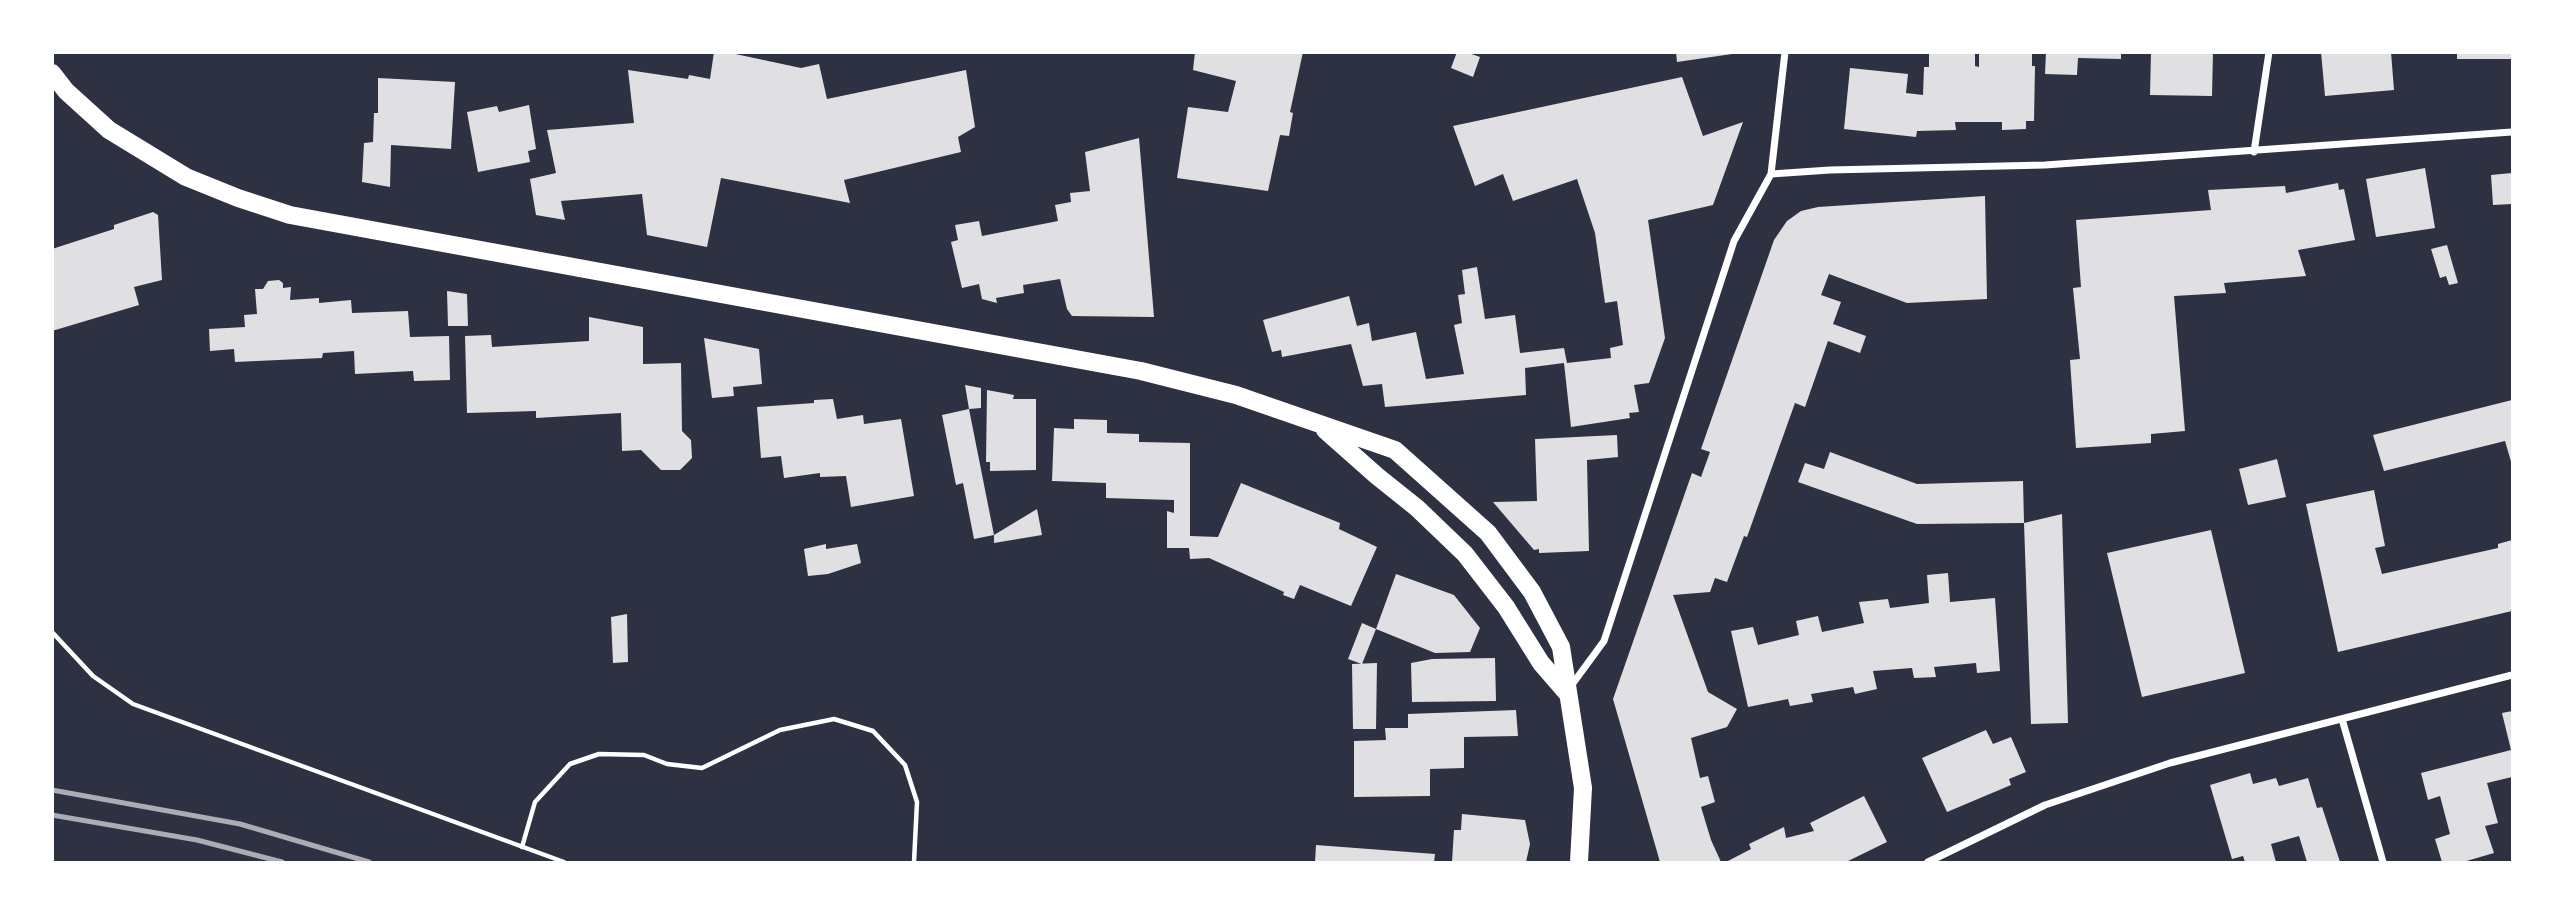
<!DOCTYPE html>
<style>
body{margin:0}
#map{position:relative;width:2565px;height:915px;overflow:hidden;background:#2d3142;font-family:"Asap Condensed",sans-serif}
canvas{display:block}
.frame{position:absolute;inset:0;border:54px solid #fff;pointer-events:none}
</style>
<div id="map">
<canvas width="2565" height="915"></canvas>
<div class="frame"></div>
</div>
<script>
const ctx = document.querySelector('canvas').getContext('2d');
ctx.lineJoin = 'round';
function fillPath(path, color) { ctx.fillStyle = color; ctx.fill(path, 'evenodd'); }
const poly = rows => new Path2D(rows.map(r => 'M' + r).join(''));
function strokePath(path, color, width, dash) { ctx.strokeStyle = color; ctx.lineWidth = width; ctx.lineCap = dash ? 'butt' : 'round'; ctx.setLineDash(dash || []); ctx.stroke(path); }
const building = poly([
 [714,52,726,52,801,68,819,64,827,99,966,70,975,127,958,137,961,152,844,180,850,203,721,178,707,247,647,235,642,194,561,201,565,220,536,215,530,179,556,173,547,130,634,123,628,70,688,79,689,75,710,79],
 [1195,52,1303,52,1290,112,1293,113,1289,136,1280,135,1268,191,1177,178,1188,107,1228,112,1236,81,1193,70],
 [1457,52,1466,52,1480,57,1473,77,1451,68],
 [1676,52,1732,52,1732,54,1677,62],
 [1929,52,1975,52,1975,66,1979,67,1979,52,2032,52,2032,66,2035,66,2034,121,2026,121,2026,129,2002,130,2002,122,1955,122,1956,130,1917,131,1916,137,1844,129,1850,68,1908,74,1906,93,1923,95,1924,67,1929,67],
 [2046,52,2121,52,2121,59,2078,58,2077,75,2045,74],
 [2151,52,2213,52,2212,96,2150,95],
 [2321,52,2391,52,2394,90,2325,96],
 [2457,52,2512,52,2512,59,2457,59],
 [1682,77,1703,136,1743,122,1713,205,1648,220,1665,338,1649,383,1634,385,1639,412,1629,413,1630,418,1571,427,1564,363,1525,368,1526,395,1385,407,1382,384,1363,386,1351,344,1282,357,1281,350,1272,352,1263,320,1349,296,1357,326,1369,323,1372,341,1416,332,1426,379,1464,374,1454,325,1462,323,1458,295,1465,294,1462,270,1477,267,1485,319,1515,315,1520,353,1564,348,1567,363,1611,358,1610,348,1623,345,1617,301,1605,303,1595,233,1577,179,1513,201,1503,174,1475,186,1453,126],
 [378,78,455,82,451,149,391,145,390,187,362,182,364,143,373,142,374,113,378,113],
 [529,105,536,149,528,151,530,162,478,172,467,112,497,106,499,112],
 [1139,138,1154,317,1072,316,1067,309,1060,279,1023,285,1024,293,996,298,997,303,982,299,979,284,962,288,951,242,958,240,955,225,979,221,982,236,1058,221,1055,205,1071,202,1070,193,1090,191,1085,152],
 [2425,168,2435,228,2376,237,2366,179],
 [2512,173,2512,204,2493,205,2491,175],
 [2338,183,2339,190,2344,189,2355,240,2298,250,2306,276,2224,283,2226,293,2174,296,2185,431,2151,434,2151,443,2076,448,2070,360,2080,359,2073,288,2081,287,2076,220,2211,210,2208,190,2285,186,2286,193],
 [1985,196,1987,299,1907,303,1829,274,1821,295,1841,302,1833,324,1866,336,1860,353,1828,341,1805,407,1795,403,1747,537,1744,536,1727,582,1715,578,1710,592,1673,595,1708,692,1737,709,1727,727,1691,738,1700,778,1708,776,1715,802,1701,807,1711,840,1721,862,1660,862,1613,699,1692,473,1701,477,1710,452,1701,449,1774,240,1787,221,1801,211,1818,207],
 [153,212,158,215,162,280,134,287,139,305,52,331,52,249,114,229,114,225],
 [2447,245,2458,283,2449,285,2446,276,2440,278,2431,249],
 [279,280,283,283,283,288,291,287,290,300,319,298,319,303,351,300,352,313,408,311,410,337,449,336,450,380,414,381,413,371,355,374,354,351,323,353,322,358,235,362,234,349,210,351,209,329,245,327,244,315,257,314,255,289,263,289,268,281],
 [447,291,467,294,468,326,448,326],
 [589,317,643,327,643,364,681,363,682,431,691,440,692,458,680,470,661,470,641,450,622,451,621,413,536,418,536,411,467,413,465,336,491,335,492,347,589,341],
 [704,338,759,349,762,384,733,387,734,396,712,398],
 [965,385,981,388,981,408,969,409,994,535,974,539,963,483,956,485,942,415,969,409],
 [987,390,1014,395,1013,399,1036,399,1036,470,990,471,990,462,986,462],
 [833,399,837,419,863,415,864,424,901,419,914,496,851,507,846,476,820,477,820,473,784,478,781,456,761,458,757,407,814,403,814,400],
 [2512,400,2512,465,2505,441,2384,471,2373,435],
 [1074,419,1107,420,1107,433,1139,434,1139,442,1190,443,1190,536,1218,537,1241,483,1340,523,1339,529,1377,547,1351,606,1300,585,1294,599,1283,595,1284,592,1209,558,1190,559,1189,548,1167,548,1167,511,1174,513,1174,500,1106,498,1106,483,1052,481,1054,428,1074,429],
 [1617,435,1618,457,1587,460,1589,551,1539,553,1539,549,1534,550,1493,502,1537,501,1535,439],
 [1830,452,1917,484,2023,481,2024,523,1917,524,1798,482,1805,463,1824,469],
 [2277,459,2286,497,2248,505,2239,469],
 [2374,490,2385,546,2375,548,2382,574,2498,548,2498,544,2512,540,2512,611,2338,652,2306,504],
 [1037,509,1042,535,994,543,994,535],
 [2062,514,2068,723,2031,724,2024,523],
 [2211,530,2245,673,2142,697,2107,553],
 [826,544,826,549,857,544,861,563,828,574,808,576,804,549],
 [1948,573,1950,602,1995,598,2000,671,1977,673,1976,663,1934,667,1936,677,1914,678,1912,668,1873,671,1877,689,1855,694,1853,687,1811,694,1813,702,1790,706,1788,699,1748,707,1731,631,1753,627,1758,645,1799,635,1796,621,1818,616,1822,632,1864,623,1859,602,1888,599,1890,608,1929,603,1927,575],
 [1396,574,1454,595,1480,628,1470,652,1435,653,1376,629,1362,664,1348,659,1362,623,1376,629],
 [627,614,628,662,613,663,611,617],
 [1495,658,1496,701,1412,702,1411,663,1432,659],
 [1377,663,1376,729,1353,729,1352,664],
 [1516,710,1518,736,1464,737,1464,768,1430,769,1430,796,1354,797,1354,741,1386,740,1385,728,1408,728,1408,714],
 [2512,711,2512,777,2487,783,2498,823,2485,826,2494,853,2463,862,2442,862,2435,839,2450,834,2440,796,2428,800,2421,773,2511,750,2502,713],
 [1986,730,1993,744,2011,737,2026,772,2009,779,2011,785,1947,812,1922,758],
 [2250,773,2253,784,2276,778,2279,786,2308,778,2317,808,2322,807,2340,862,2307,862,2299,836,2271,844,2276,862,2245,862,2243,856,2232,859,2210,785],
 [1864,796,1887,842,1846,862,1726,862,1751,849,1749,844,1784,827,1786,838,1814,831,1810,823],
 [1462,814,1525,820,1530,844,1526,862,1452,862,1454,830,1461,830],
 [1316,845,1435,854,1434,862,1315,862]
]);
const path = poly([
 [52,632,93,676,133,704,564,862],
 [522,847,535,802,570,764,599,754,644,755,667,764,702,768,780,730,834,719,873,731,905,765,917,802,914,862]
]);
const minor = poly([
 [2254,152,2269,52],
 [1771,174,1830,170,2045,165,2512,132],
 [1571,686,1604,641,1734,241,1771,174,1785,52],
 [2342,719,2383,862],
 [1928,862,2045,805,2170,763,2512,675]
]);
const primary = poly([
 [52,73,66,91,109,130,186,177,238,198,290,215,1141,371,1236,395,1395,450,1488,533,1532,592,1561,647,1583,788,1579,862],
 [1325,430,1377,476,1417,508,1465,554,1506,607,1541,663,1567,693]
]);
const rail = poly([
 [52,790,240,824,369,862],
 [52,815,197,840,282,862]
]);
fillPath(building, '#e0e0e3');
strokePath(path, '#fff', 4.5);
strokePath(minor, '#fff', 7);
strokePath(primary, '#fff', 18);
strokePath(rail, '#abadb3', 5);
</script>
